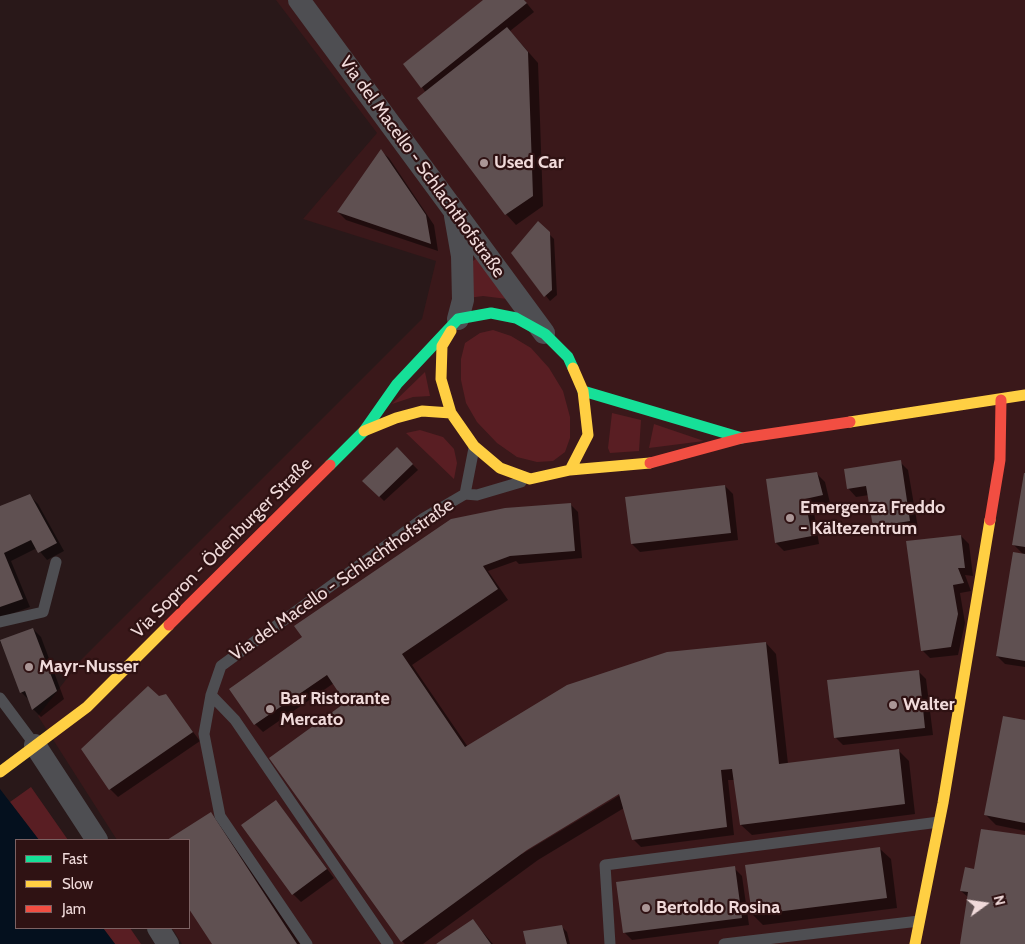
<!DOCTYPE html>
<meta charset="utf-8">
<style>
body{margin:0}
#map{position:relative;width:1025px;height:944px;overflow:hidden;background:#291819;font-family:Cabin,sans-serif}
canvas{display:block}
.legend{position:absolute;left:15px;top:839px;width:175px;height:90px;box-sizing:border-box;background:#2f1213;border:1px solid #7c6263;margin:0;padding:6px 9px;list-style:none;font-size:15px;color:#f0dada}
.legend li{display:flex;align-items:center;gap:10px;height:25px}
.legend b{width:25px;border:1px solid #7c6263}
.north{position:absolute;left:960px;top:879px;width:50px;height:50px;-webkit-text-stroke:4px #2f1213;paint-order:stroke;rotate:76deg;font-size:14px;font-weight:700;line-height:20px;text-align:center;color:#f0dada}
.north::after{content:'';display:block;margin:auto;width:18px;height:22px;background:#f0dada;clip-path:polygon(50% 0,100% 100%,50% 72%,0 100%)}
</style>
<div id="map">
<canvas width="1025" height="944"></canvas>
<ul class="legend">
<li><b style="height:6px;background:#16e098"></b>Fast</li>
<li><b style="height:6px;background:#ffcf43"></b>Slow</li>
<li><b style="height:6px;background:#f24e42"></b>Jam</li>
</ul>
<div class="north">N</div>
</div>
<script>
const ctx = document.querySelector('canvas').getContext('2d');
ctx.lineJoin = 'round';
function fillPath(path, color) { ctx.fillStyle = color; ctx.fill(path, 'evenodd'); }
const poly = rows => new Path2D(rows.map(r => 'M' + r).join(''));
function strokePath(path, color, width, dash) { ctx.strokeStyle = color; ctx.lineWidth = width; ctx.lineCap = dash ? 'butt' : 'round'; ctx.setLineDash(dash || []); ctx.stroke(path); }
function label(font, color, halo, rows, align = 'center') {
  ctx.font = font + ' Cabin,sans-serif'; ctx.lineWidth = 4.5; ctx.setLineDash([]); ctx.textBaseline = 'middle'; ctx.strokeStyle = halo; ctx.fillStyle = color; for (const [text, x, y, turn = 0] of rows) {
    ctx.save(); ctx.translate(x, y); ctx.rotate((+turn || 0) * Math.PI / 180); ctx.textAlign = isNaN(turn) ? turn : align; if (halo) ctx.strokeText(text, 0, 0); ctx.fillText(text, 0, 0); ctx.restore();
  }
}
const built = poly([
 [276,0,1025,0,1025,944,182,944,172,928,189,928,189,840,117,840,38,716,81,660,422,319,436,261,303,219,377,133]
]);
const green = poly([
 [481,255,515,300,483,296,468,298,469,264],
 [493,330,511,336,531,348,549,368,563,391,570,417,570,438,565,452,553,461,537,462,517,457,497,443,477,422,466,403,461,380,461,359,465,343,480,333],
 [425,372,430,396,413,397,392,404],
 [612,413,641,420,639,451,610,453,608,448],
 [654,424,704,441,649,448],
 [420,430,443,437,454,449,457,463,454,479,406,433],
 [31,787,68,840,39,840,10,802],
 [103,928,130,928,141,944,115,944]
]);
const water = poly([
 [0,789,39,840,16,840,16,928,103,928,115,944,0,944]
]);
const shadow = poly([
 [485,0,524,0,534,12,510,31,538,63,543,206,516,225,506,214,422,87],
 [381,151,389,158,434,225,438,251,346,220,338,212],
 [538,223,554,239,557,295,550,301,512,253],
 [397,448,418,470,384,501,364,481],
 [900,462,908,470,918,528,882,534,874,526,869,495,856,497,848,488],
 [817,474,825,482,830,503,813,506,819,544,784,551,776,543,768,480],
 [1025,474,1025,667,1005,664,997,656,1024,555,1013,544],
 [725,486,733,494,738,540,640,552,632,544],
 [30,496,38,504,64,551,47,560,37,548,11,561,30,607,0,618,0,525],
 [570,504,578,512,582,558,519,564,516,561,488,571,508,600,412,665,468,747,766,643,776,654,788,764,898,750,909,761,915,814,752,835,741,825,735,780,728,780,734,835,641,847,633,839,624,808,538,860,423,944,405,944,402,941,342,695,334,683,263,732,255,724],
 [620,792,620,795,522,854,521,852],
 [961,536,969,544,973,576,965,575,971,591,960,593,965,623,958,655,930,658,922,650],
 [33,629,41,637,64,699,41,717,33,709,29,700,21,692,0,641],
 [918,671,926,679,933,735,843,745,835,737],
 [165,695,200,741,118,797,110,789,159,697],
 [1025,721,1025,831,996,825,985,814],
 [276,801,334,878,301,902,293,894],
 [211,813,221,824,300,944,213,944,189,907,189,840,170,840],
 [1025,836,1025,944,962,944,969,898,961,891,975,871],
 [880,849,891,859,897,908,763,925,753,915],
 [734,868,742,876,749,925,632,940,624,932],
 [473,921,493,944,439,944],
 [562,927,567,932,570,944,527,944]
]);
const building = poly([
 [483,0,524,0,527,3,421,88,403,64],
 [507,27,528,52,533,196,505,215,417,98],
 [381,149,426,215,431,244,337,212],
 [538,221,550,232,552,290,544,297,511,253],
 [397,447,413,464,379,497,362,481],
 [901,460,910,521,873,527,866,486,847,489,844,469],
 [817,472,823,495,805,499,812,536,775,543,766,479],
 [1024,473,1025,473,1025,547,1012,545],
 [725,485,731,533,631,544,625,497],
 [30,494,57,543,38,553,31,540,4,553,23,599,0,607,0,506],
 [571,503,575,551,510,556,483,566,498,589,402,654,465,747,567,685,667,652,766,642,779,764,899,749,905,804,740,825,732,769,721,770,727,827,632,840,619,794,527,850,401,942,269,758,342,705,341,696,327,675,254,725,229,689,302,637,294,626,451,519,505,508],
 [961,535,965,568,958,568,964,583,953,585,958,614,951,647,921,651,906,541],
 [1013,552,1025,554,1025,661,996,656],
 [33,628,57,691,32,710,25,691,20,693,0,640],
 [919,670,925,728,834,738,827,680],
 [148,686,159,696,166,694,193,732,109,790,81,749],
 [1003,716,1025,720,1025,823,984,815],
 [276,800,327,869,292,895,241,825],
 [211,812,297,944,212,944,189,909,189,840,167,840],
 [981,829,1025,835,1025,944,960,944,968,892,960,891,965,867,974,869],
 [880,847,887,898,752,915,745,865],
 [735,866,742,918,623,933,616,882],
 [473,919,491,944,436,944],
 [562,925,567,944,526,944,523,931]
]);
const lane = poly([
 [465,494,477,495,521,482],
 [465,494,474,448],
 [0,622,43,612,56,562],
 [211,695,221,666,424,518,465,494],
 [0,698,35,745],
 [307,944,220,816,204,734,211,695,235,720,388,944],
 [610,944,605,865,939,822],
 [724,944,919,921]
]);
const street = poly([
 [299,0,544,333],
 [455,216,462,256,463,300,458,319],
 [35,745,97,840],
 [158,928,168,944]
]);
const fast = poly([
 [583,391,742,438],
 [330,465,364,431,397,384,458,319,491,313,516,318,545,334,568,357,573,368]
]);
const slow = poly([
 [451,331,442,346,441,379,451,413,474,446,500,468,530,479,570,470,650,463],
 [850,422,1025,395],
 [364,431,396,418,422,411,451,413],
 [570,470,588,435,583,391,573,368],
 [0,772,87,707,169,625],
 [915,944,943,803,990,520]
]);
const jam = poly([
 [650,463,742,438,850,422],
 [990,520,1000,460,1001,400],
 [169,625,330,465]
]);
const markers = [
 [484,163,5,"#aa9696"],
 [790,518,5,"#aa9696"],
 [29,667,5,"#aa9696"],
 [893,705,5,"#aa9696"],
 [270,709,5,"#aa9696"],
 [646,908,5,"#aa9696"]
];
const poiNames = [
 ["Used Car",494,163],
 ["Emergenza Freddo",800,508],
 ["- Kältezentrum",800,529],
 ["Mayr-Nusser",39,667],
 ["Bar Ristorante",280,699],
 ["Mercato",280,720],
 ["Walter",903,705],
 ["Bertoldo Rosina",656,908]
];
const streetNames = [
 ["Via del Macello - Schlachthofstraße",422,167,54],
 ["Via Sopron - Ödenburger Straße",222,548,-45],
 ["Via del Macello - Schlachthofstraße",342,580,-35]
];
fillPath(built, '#3a181a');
fillPath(green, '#591e23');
fillPath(water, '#04101e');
fillPath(shadow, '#0007');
fillPath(building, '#5f5051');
strokePath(lane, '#4e4e52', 11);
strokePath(street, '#4e4e52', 22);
strokePath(fast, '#16e098', 11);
strokePath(slow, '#ffcf43', 11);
strokePath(jam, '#f24e42', 11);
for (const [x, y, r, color] of markers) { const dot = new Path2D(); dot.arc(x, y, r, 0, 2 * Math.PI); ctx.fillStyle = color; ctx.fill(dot); strokePath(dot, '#2f1213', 2); }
label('bold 18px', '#f0dada', '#2f1213', poiNames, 'left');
label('18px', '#f0dada', '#2f1213', streetNames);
</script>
